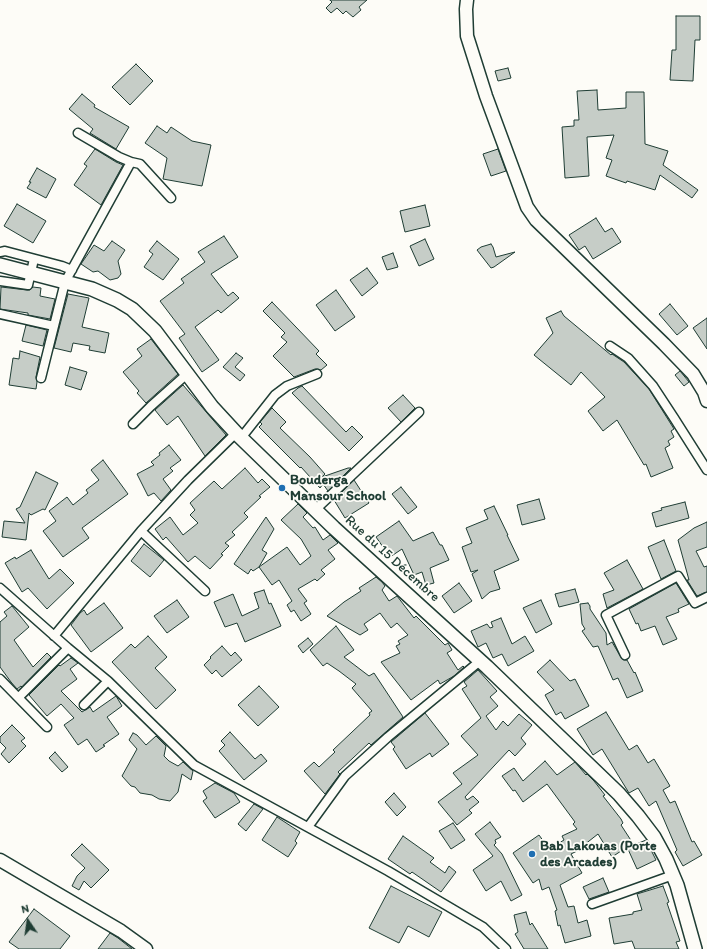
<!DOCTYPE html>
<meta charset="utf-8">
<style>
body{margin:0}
#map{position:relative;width:707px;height:949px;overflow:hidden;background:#fdfcf7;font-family:Itim,sans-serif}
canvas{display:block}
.north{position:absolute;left:8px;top:901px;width:40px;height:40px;-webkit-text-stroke:3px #fdfcf7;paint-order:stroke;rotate:347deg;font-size:11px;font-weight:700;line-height:16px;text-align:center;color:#1f3d34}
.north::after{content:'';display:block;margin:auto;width:14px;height:18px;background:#1f3d34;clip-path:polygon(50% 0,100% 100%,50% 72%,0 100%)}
</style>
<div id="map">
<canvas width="707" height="949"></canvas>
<div class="north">N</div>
</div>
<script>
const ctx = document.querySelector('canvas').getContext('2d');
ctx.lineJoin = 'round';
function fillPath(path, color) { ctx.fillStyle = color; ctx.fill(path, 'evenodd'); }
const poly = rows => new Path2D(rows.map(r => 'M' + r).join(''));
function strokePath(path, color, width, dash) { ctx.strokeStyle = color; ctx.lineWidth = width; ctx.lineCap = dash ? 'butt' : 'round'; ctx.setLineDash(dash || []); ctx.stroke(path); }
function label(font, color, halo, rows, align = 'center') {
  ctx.font = font + ' Itim,sans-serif'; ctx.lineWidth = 3.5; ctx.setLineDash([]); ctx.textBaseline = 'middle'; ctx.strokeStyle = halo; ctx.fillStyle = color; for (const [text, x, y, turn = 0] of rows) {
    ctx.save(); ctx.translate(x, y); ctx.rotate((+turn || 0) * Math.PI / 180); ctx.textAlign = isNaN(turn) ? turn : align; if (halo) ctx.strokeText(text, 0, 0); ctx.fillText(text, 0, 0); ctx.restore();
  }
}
const building = poly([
 [330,0,367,0,359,7,361,10,353,17,346,11,343,14,337,8,331,13,326,8,332,2,330,0],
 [676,16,700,16,700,40,695,40,693,81,670,80,672,50,676,50,676,16],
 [136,64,153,81,130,105,112,87,136,64],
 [508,68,511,78,498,81,495,71,508,68],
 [597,90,598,110,626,108,626,92,644,92,645,144,668,151,663,165,698,190,692,198,660,175,655,190,627,181,626,183,606,176,612,160,606,158,614,135,587,137,589,176,565,178,562,127,574,126,574,120,579,120,577,91,597,90],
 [82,94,95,105,94,107,129,127,116,149,90,133,93,129,69,109,82,94],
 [157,126,167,133,171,127,192,141,211,145,202,186,163,179,167,158,145,143,157,126],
 [95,149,116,162,123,165,101,205,74,185,87,166,84,164,95,149],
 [498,149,506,171,491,176,483,154,498,149],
 [37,168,56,179,46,198,27,188,31,182,29,182,37,168],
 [17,204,46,221,33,243,4,226,17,204],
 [425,205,430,226,405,232,400,211,425,205],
 [596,218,605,232,612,228,621,242,593,259,585,246,579,250,569,235,596,218],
 [224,236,238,257,211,274,228,296,233,292,239,298,221,313,218,310,195,327,219,360,202,372,179,338,185,334,160,301,184,283,181,279,205,262,198,252,224,236],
 [425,239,434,259,419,266,410,246,425,239],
 [112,241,125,250,118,261,121,274,118,278,110,280,98,271,93,272,81,264,94,245,104,251,112,241],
 [157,241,179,259,163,280,144,267,153,254,149,251,157,241],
 [491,244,493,247,496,257,515,252,494,267,491,268,477,250,481,247,491,244],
 [393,253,398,267,387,270,382,257,393,253],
 [367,268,378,283,362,296,350,280,367,268],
 [1,287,27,290,30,290,33,287,41,288,40,296,55,299,50,319,28,315,28,313,0,309,1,287],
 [336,290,355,317,335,331,316,305,336,290],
 [68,294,89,298,82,327,109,333,105,353,89,350,90,346,73,343,71,352,54,348,68,294],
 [272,302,319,351,316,354,327,365,321,370,318,369,315,369,294,377,273,356,287,342,281,337,285,333,263,311,272,302],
 [670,304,688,326,677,335,659,314,670,304],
 [561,311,564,316,611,355,612,354,624,362,649,389,674,429,671,431,674,437,668,441,670,445,665,448,673,468,651,477,646,464,644,465,617,420,603,431,588,411,605,397,581,372,571,385,534,355,553,333,546,318,561,311],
 [707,318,707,349,693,328,707,318],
 [26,325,47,330,43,346,22,341,26,325],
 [151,339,178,374,146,403,137,393,139,391,123,372,142,356,137,349,151,339],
 [20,351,40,357,36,377,37,382,36,389,9,385,13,358,19,359,20,351],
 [236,353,243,358,235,367,245,375,240,381,223,367,236,353],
 [70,367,87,372,81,390,65,385,70,367],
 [680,371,689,382,684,386,675,375,680,371],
 [183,385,226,435,205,456,178,416,167,425,155,410,183,385],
 [302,386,346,432,352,426,363,437,349,451,292,393,298,388,302,386],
 [403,395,415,408,401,422,388,408,403,395],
 [272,408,286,422,280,428,310,457,325,474,322,477,348,468,351,468,328,491,323,484,320,488,301,467,300,468,259,427,262,424,260,422,272,408],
 [169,445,181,460,170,468,173,471,163,479,171,490,161,501,154,493,148,496,137,474,154,465,151,462,160,455,159,453,169,445],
 [103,460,128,494,82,528,89,538,63,557,43,531,56,521,49,511,67,497,73,505,88,493,86,490,99,480,91,470,103,460],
 [245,468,258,483,262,479,270,487,259,496,261,497,244,513,248,517,232,532,235,535,225,543,229,546,221,554,223,555,210,569,195,556,188,562,166,537,163,540,155,529,170,517,183,535,198,523,190,515,195,510,190,503,214,481,222,489,245,468],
 [36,472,58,483,45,510,43,509,31,515,29,513,26,540,2,537,4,521,25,523,16,509,20,507,36,472],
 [354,480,369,503,345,518,334,500,354,480],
 [401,487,417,507,408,514,392,494,401,487],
 [539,499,545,519,522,525,517,505,539,499],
 [685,502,689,518,656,527,652,513,662,510,661,508,685,502],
 [298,504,307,513,303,517,313,528,315,527,323,540,330,535,338,543,328,550,335,559,321,570,325,574,317,581,315,579,298,589,307,601,304,603,311,614,301,621,294,610,291,612,287,605,292,601,279,580,272,585,259,567,253,571,251,569,248,574,234,564,266,517,274,529,262,550,267,553,259,567,287,547,300,565,311,556,301,539,281,520,298,504],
 [494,506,508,535,507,535,519,560,494,571,500,589,490,592,482,599,472,574,478,570,471,572,462,547,472,543,466,528,488,519,484,510,494,506],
 [399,521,413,541,433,532,440,545,442,545,449,560,430,568,434,583,426,585,422,572,414,575,402,549,390,557,376,537,399,521],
 [707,522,707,547,696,551,704,567,707,566,707,592,697,596,687,580,689,580,678,540,694,528,707,522],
 [664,540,676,571,661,579,648,547,664,540],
 [144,544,164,560,150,577,131,561,144,544],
 [31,550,49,579,60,569,74,583,47,609,28,588,22,592,5,563,15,557,16,559,31,550],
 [627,560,643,589,607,608,603,594,614,590,604,573,627,560],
 [376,577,382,582,385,586,382,590,389,601,397,596,414,618,416,616,445,645,448,643,452,650,447,653,458,670,463,666,464,667,454,676,440,684,438,680,411,700,381,662,400,653,396,646,400,644,398,641,408,635,397,623,391,628,380,613,364,624,368,630,360,635,327,616,344,602,361,591,359,588,376,577],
 [459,583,472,601,454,613,442,596,459,583],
 [676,583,689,604,678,609,679,612,666,617,677,639,663,645,655,626,641,631,638,623,636,624,629,609,676,583],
 [575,589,579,602,559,607,555,594,575,589],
 [264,590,269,604,271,603,281,626,245,642,237,623,225,627,214,602,233,594,242,616,259,608,254,593,264,590],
 [177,600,189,617,167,633,154,616,177,600],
 [541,600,552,624,536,633,523,608,541,600],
 [104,603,123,628,91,652,71,625,80,613,84,610,87,615,104,603],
 [588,603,590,606,590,609,606,633,607,645,612,642,622,659,624,660,627,660,634,673,635,672,643,691,627,698,618,678,613,680,598,646,593,647,582,631,585,629,582,624,580,604,588,603],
 [12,606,29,627,14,640,33,667,47,653,51,657,22,687,21,686,17,689,11,682,0,667,0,622,7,616,4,612,12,606],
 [501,618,512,644,525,636,534,651,508,666,502,654,493,658,486,643,478,647,471,631,487,624,490,628,493,627,491,622,501,618],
 [336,626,354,650,344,657,369,676,374,673,403,717,371,745,369,743,338,772,340,774,325,794,304,771,314,762,319,767,335,752,333,750,370,715,369,713,372,711,352,688,356,684,339,671,327,663,323,666,310,650,336,626],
 [148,636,167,657,155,668,176,690,156,709,112,662,131,644,135,648,148,636],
 [308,638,313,644,303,653,298,646,308,638],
 [222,646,231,656,235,652,242,660,222,677,216,670,212,674,204,665,211,658,210,657,222,646],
 [71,658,78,663,70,669,77,679,61,691,82,712,90,707,93,712,116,696,122,706,107,717,119,734,103,745,105,746,96,752,87,739,78,745,64,725,74,718,61,704,47,716,29,695,59,665,60,666,71,658],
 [550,660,570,681,575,679,589,706,565,719,561,712,556,715,545,695,554,690,537,672,550,660],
 [478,670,497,691,490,697,498,706,486,716,496,730,503,721,508,726,519,714,532,725,521,738,526,744,515,756,509,750,465,797,467,800,473,796,479,802,469,810,472,813,457,825,438,802,462,784,453,773,478,755,461,736,481,718,462,689,467,686,464,682,478,670],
 [259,686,279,707,258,726,238,705,259,686],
 [606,712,629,750,637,745,648,763,654,759,670,786,663,790,670,803,675,801,692,842,694,841,702,855,683,866,675,852,677,850,656,801,649,806,638,788,629,793,602,749,593,755,577,729,606,712],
 [425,713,449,744,432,757,430,753,406,769,393,749,395,747,391,742,425,713],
 [12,725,25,738,21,741,26,746,9,763,1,754,6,748,0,742,0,737,12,725],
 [230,732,255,759,261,754,267,761,244,780,219,751,225,745,221,741,230,732],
 [133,733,137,735,146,745,156,736,166,746,164,756,169,761,178,766,183,762,193,771,191,780,182,774,178,792,170,801,159,799,152,795,140,793,135,787,131,786,122,776,137,749,129,740,133,733],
 [55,752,68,767,62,772,49,758,55,752],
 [545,761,557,775,575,762,586,775,587,774,594,781,605,795,603,796,621,819,623,823,621,825,634,845,646,840,656,860,637,869,627,847,612,857,598,834,584,845,585,847,571,854,582,873,560,885,568,907,574,906,578,923,587,920,591,936,565,943,560,925,558,926,555,911,557,910,549,887,542,890,539,879,533,883,513,853,539,835,549,849,564,840,562,836,577,829,573,824,575,822,547,784,523,802,515,790,513,791,502,776,514,768,523,781,545,761],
 [215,783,234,793,240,802,215,818,203,801,207,798,203,791,215,783],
 [394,793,406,807,397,816,385,802,394,793],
 [254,804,263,809,246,831,238,824,254,804],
 [277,817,300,832,295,841,297,843,288,857,262,840,277,817],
 [490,822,501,837,495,840,496,843,494,845,502,854,522,895,511,901,501,881,486,891,473,870,493,856,475,834,490,822],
 [453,823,465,840,451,849,439,831,453,823],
 [403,836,434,858,430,862,445,873,449,866,456,872,441,892,412,872,410,874,388,859,403,836],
 [82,844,109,870,91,888,84,881,79,890,72,886,77,876,85,868,71,855,82,844],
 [603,878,609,892,589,899,583,887,603,878],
 [391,886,442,912,429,937,408,926,399,943,369,928,391,886],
 [663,886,669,902,667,903,680,941,676,942,679,949,635,949,632,941,614,944,609,918,633,914,633,912,642,910,637,894,663,886],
 [34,909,70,936,60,949,19,949,9,942,34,909],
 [526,912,530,925,532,923,548,949,524,949,515,934,518,932,514,915,526,912],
 [110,933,118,938,132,949,98,949,110,933]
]);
const street = poly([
 [78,133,119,157,131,162,140,164,171,198],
 [0,252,5,251,62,266,72,270],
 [0,281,28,285,34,259],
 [0,314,54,326],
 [610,346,628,358,653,386,674,418,707,470],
 [41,378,65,282,131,162],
 [133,424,151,406,187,374],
 [241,438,275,395,287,386,317,374],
 [315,510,419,412],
 [141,531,205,591],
 [0,588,68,648,108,681,194,765,388,871,483,927,506,949],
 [54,636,141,531,188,480,236,433],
 [625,655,606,615,678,576,695,603,707,597],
 [0,679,47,727],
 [19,697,68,648],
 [84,705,108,681],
 [308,827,345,776,388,737,480,661],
 [592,904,673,875]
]);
const secondary = poly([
 [467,0,466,9,467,36,486,96,527,207,536,220,664,344,693,374,704,392,707,401],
 [0,860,121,931,146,949]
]);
const primary = poly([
 [0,265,92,289,117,300,132,309,155,331,212,407,236,433,334,528,487,667,619,794,638,816,654,837,666,859,677,885,695,949]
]);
const markers = [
 [282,488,4,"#1f6fb2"],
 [532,854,4,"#1f6fb2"]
];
const poiNames = [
 ["Bouderga",290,480],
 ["Mansour School",290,496],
 ["Bab Lakouas (Porte",540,846],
 ["des Arcades)",540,862]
];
const streetNames = [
 ["Rue du 15 Décembre",392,559,42]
];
fillPath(building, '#c6cdc7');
strokePath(building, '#1f3d34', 1);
strokePath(street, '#1f3d34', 11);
strokePath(secondary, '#1f3d34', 15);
strokePath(primary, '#1f3d34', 16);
strokePath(street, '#fdfcf7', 8);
strokePath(secondary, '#fdfcf7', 12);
strokePath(primary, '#fdfcf7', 13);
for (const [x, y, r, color] of markers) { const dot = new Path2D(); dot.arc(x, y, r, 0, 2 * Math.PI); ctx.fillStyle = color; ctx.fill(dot); strokePath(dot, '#fdfcf7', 1.5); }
label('bold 14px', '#1f3d34', '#fdfcf7', poiNames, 'left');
label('14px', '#1f3d34', '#fdfcf7', streetNames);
</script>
